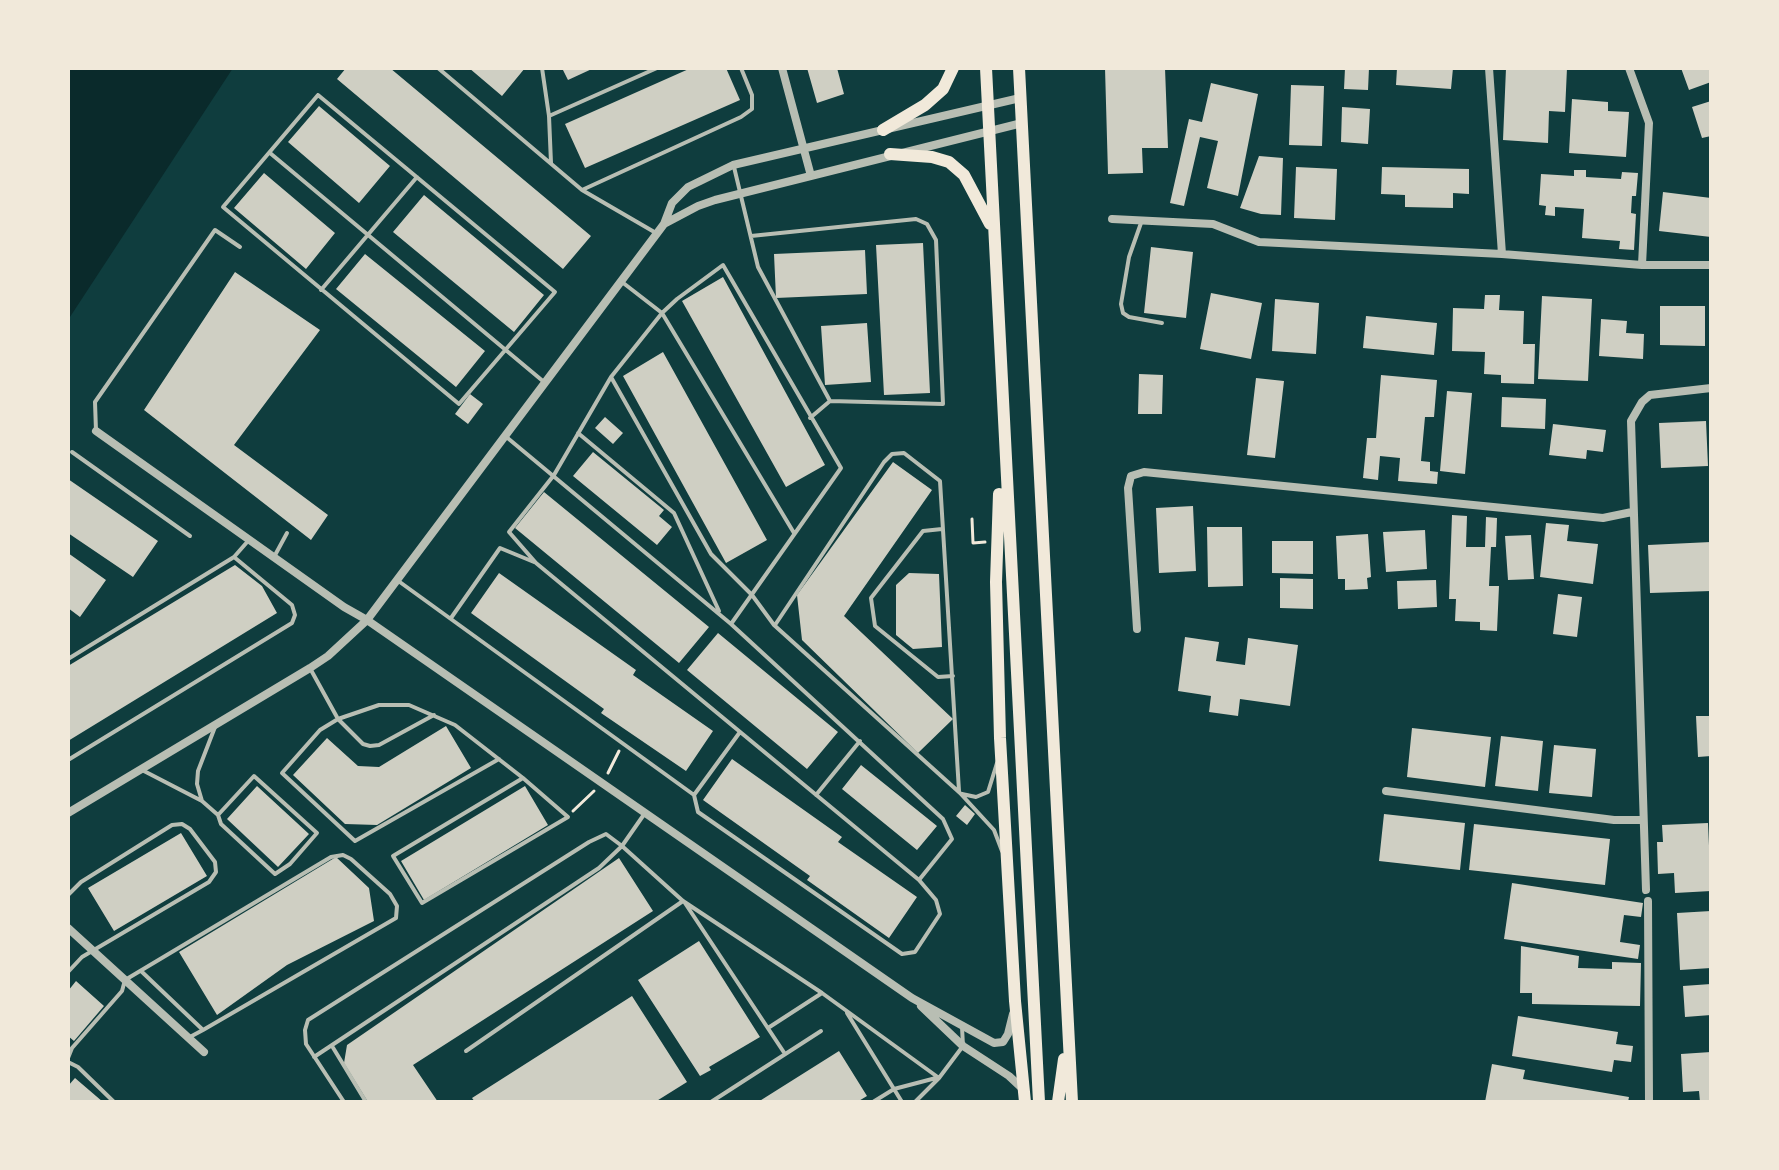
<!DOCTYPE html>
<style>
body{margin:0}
#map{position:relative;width:1779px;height:1170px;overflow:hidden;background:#0f3d3e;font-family:Roboto,sans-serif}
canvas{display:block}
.frame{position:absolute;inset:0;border:70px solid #f1e9da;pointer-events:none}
</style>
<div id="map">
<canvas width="1779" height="1170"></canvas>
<div class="frame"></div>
</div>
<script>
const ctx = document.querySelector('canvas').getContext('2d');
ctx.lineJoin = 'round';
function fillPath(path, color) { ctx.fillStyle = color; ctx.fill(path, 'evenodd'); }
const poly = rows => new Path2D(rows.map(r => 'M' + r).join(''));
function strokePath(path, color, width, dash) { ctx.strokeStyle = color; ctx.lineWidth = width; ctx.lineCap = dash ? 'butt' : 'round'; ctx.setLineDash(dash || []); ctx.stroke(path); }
const water = poly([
 [68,68,233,68,68,320]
]);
const building = poly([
 [346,68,390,68,591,236,563,269,337,79],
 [469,68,525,68,502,96],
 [562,68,594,68,568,80],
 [691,68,726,68,740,100,585,168,565,124],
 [807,68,837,68,844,94,817,103],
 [1105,68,1165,68,1168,148,1142,148,1143,173,1108,174],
 [1345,68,1369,68,1368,90,1344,89],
 [1397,68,1453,68,1451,89,1396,85],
 [1506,68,1567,68,1565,112,1549,111,1548,143,1503,140],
 [1681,68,1711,68,1711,82,1689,90],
 [1211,83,1258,94,1238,196,1207,188,1218,141,1200,137,1184,206,1170,203,1189,119,1202,122],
 [1291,85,1324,86,1322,146,1289,145],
 [1572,99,1608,102,1608,111,1629,112,1626,157,1569,153],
 [1711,101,1711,136,1702,138,1692,107],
 [319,106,390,166,359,203,288,142],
 [1342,107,1370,109,1368,144,1341,142],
 [1259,156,1283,158,1281,215,1261,214,1240,208],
 [1296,167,1337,169,1335,220,1294,218],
 [1382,167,1469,169,1469,194,1453,193,1453,208,1405,207,1405,195,1381,194],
 [1574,170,1586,170,1586,177,1621,179,1622,172,1638,173,1636,196,1632,196,1631,213,1636,214,1634,250,1619,249,1620,241,1582,238,1584,209,1555,207,1555,216,1545,215,1546,206,1539,205,1541,174,1574,176],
 [264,173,335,233,306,269,234,208],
 [1663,192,1711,198,1711,237,1659,231],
 [424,195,544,295,514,332,393,232],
 [923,243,930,393,884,395,876,245],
 [1151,247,1193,252,1186,318,1144,313],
 [865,250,867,294,776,298,774,254],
 [365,254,485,351,456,387,336,289],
 [235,272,320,330,234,445,328,515,311,540,144,410],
 [723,277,825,465,786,487,682,301],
 [1211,293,1262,303,1251,359,1200,349],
 [1485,295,1500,295,1499,310,1524,311,1523,344,1535,344,1534,384,1501,383,1501,375,1484,374,1485,352,1452,351,1453,308,1484,309],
 [1542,296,1592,299,1588,381,1538,379],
 [1275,299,1319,303,1316,354,1272,351],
 [1660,306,1705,306,1705,346,1660,345],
 [1366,316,1437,323,1434,355,1363,348],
 [1601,319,1627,321,1626,333,1644,334,1643,359,1599,356],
 [867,323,871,382,825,385,821,326],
 [663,352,767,540,726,563,623,376],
 [1139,374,1163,375,1162,414,1138,414],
 [1381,375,1437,380,1434,417,1425,417,1421,461,1430,462,1430,471,1438,472,1437,484,1398,481,1400,458,1380,456,1378,480,1363,478,1367,438,1376,438],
 [1256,378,1284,381,1275,458,1247,455],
 [1447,391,1472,393,1465,474,1440,471],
 [470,394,483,404,468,424,455,414],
 [1502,397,1546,399,1545,429,1501,427],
 [605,417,623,433,613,444,595,428],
 [1706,421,1708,466,1661,468,1659,423],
 [1553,424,1606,430,1603,452,1587,450,1586,459,1549,455],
 [593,452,664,510,659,516,672,527,657,545,573,476],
 [893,462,932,490,844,616,953,719,918,753,802,640,797,595],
 [68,479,158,541,133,577,68,533],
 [544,492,709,627,679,663,515,528],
 [1193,506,1196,571,1159,573,1156,508],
 [1452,515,1467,516,1466,547,1485,547,1486,517,1497,518,1496,547,1491,547,1489,586,1499,586,1497,631,1480,630,1480,622,1455,621,1456,599,1449,599],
 [1546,523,1569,525,1567,541,1598,544,1593,584,1540,577],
 [1207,527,1242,527,1243,586,1208,587],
 [1425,530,1427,569,1386,572,1383,532],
 [1368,534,1371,577,1367,578,1368,589,1345,590,1345,579,1338,579,1336,536],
 [1531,535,1534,579,1508,580,1505,536],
 [1272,541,1313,541,1313,574,1272,573],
 [1711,542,1711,591,1650,593,1648,545],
 [68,553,106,580,80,617,68,608],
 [235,565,262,586,277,613,68,741,68,666],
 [499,573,636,670,633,675,713,731,686,771,601,713,604,709,471,613],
 [909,573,939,574,942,647,913,649,896,635,896,585],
 [1280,578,1313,579,1313,609,1280,608],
 [1436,580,1437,607,1398,609,1397,581],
 [1558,594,1582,597,1577,637,1553,634],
 [718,633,838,732,807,769,687,670],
 [1185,637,1219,642,1216,661,1245,665,1248,638,1298,645,1290,706,1240,699,1238,716,1209,712,1211,696,1178,691],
 [1696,716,1711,716,1711,756,1698,757],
 [446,726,471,768,377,825,345,824,293,775,327,738,358,766,379,767],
 [1412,728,1491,737,1485,787,1407,777],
 [1501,736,1543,741,1538,791,1495,786],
 [1554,745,1596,749,1592,797,1549,793],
 [732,759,842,837,838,842,917,897,889,938,807,880,810,876,703,800],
 [861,765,937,826,917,850,842,789],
 [257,786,309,834,278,867,227,819],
 [525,786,548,825,424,900,401,861],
 [965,805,975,814,967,825,956,816],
 [1384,814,1465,823,1460,870,1379,861],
 [1708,823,1711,891,1675,893,1674,873,1658,874,1657,842,1663,842,1662,825],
 [1474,824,1610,839,1605,885,1469,870],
 [181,833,207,876,114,931,88,888],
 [336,857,369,888,374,921,287,965,217,1015,179,952],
 [619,858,653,911,413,1065,438,1102,368,1102,344,1063,347,1045],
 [1512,883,1643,903,1641,917,1624,915,1620,942,1640,945,1638,959,1504,939],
 [1711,911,1711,968,1680,970,1677,913],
 [699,941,760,1037,709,1067,711,1070,700,1076,638,980],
 [1521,946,1579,956,1578,968,1612,969,1612,962,1641,963,1640,1006,1532,1004,1532,993,1520,993],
 [76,981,104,1006,74,1041,68,1036,68,991],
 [1711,984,1711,1015,1685,1017,1683,986],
 [632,996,687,1082,655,1102,475,1102,472,1098],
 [1518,1016,1618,1032,1616,1044,1633,1046,1631,1062,1614,1060,1612,1072,1512,1056],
 [839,1051,867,1096,857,1102,758,1102],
 [1711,1052,1711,1102,1700,1102,1699,1091,1683,1092,1681,1054],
 [1492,1064,1525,1070,1523,1079,1629,1097,1628,1102,1485,1102],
 [75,1078,103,1102,68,1102,68,1086]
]);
const path = poly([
 [972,519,973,543,985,542],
 [608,773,619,751],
 [573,811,594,791]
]);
const service = poly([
 [438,68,582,190,656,233],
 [542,68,549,116],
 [318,95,555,292,459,404,223,207,318,95],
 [270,153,544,382],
 [551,163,549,116,657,68],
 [734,167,758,267,830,401,943,404,936,240,927,224,916,219,751,236],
 [582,190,741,117,752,109,752,95,741,68],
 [1141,223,1129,257,1121,304,1123,313,1129,317,1162,323],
 [622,282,662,313,794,533],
 [321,290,417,177],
 [611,377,711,554,752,595,774,625,960,793,994,830,1002,851],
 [810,418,830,401],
 [96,431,95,402,215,230,240,247],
 [578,433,674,513,719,611],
 [504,435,731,624,943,819,952,839,919,880],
 [72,452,190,536],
 [942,529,923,531,871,598,875,626,938,677,953,676],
 [234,557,248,541],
 [274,557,287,533],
 [397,580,694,795,698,812,902,954,915,952,940,914,936,900,919,880,536,563,509,532,554,475,611,377,662,313,677,299,723,265,841,468,731,624],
 [451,618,500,548,534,562],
 [775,625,884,462,892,454,904,453,940,481,959,791],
 [68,659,234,557,292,605,295,615,292,623,68,760],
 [311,670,338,719,363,744,370,746,379,745,434,715],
 [499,759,355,841,282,773,320,730,338,719,379,705,409,705,455,725,523,778,568,817,422,903,393,856,523,778],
 [142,770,202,801,218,815,221,824,275,874,290,864,317,833,254,776,218,815],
 [962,794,976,797,988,792,997,763],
 [694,795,740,732],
 [816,795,860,741],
 [202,801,197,784,198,771,215,727],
 [645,813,622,846,683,901,822,993,939,1078],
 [68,895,81,882,172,825,182,824,190,829,215,862,216,872,209,882,82,957,68,972],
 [685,903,785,1054],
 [847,1013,902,1102],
 [768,1028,822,993],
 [188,1038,203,1030],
 [332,1046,366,1102],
 [466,1051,683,901],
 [314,1057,599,868,622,846,606,834,589,842,308,1020,305,1030,306,1044,344,1102],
 [68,1058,72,1048,122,991,125,980,331,857,343,855,351,859,390,894,397,906,396,918,203,1030,141,971],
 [68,1062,78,1067,114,1102],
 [711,1102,821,1031],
 [873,1102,894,1089,936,1078],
 [915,1102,939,1078,963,1046,962,1027]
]);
const minor = poly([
 [782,68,811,176],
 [1489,68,1502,254],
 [1629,68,1649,123,1642,265],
 [1112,219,1213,224,1259,242,1502,254,1642,265,1711,265],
 [664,224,672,203,688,187,733,165,1020,98],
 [96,431,344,607,367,620,912,998,994,1043,1003,1042,1008,1034,1013,1014],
 [1137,629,1128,488,1131,476,1144,472,1603,518,1632,512],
 [1386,791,1614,820,1643,820],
 [68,813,310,668,328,656,367,620,664,224,698,206,715,200,1022,123],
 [1646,890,1631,421,1642,402,1650,395,1711,388],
 [1648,901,1649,1102],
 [68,928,204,1052],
 [921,1006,963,1046,1009,1076,1024,1090]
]);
const primary = poly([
 [986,68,1039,1102],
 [1019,68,1072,1102],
 [883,130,925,105,943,89,953,68],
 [890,154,932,157,949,162,964,175,990,224],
 [999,494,996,582,1000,738,1015,1001,1025,1102],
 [1058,1102,1064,1059]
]);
fillPath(water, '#0a2a2b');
fillPath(building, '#cfcfc3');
strokePath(path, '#f1e9da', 3);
strokePath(service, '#b8beb3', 4);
strokePath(minor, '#b8beb3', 8);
strokePath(primary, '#f1e9da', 12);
</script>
